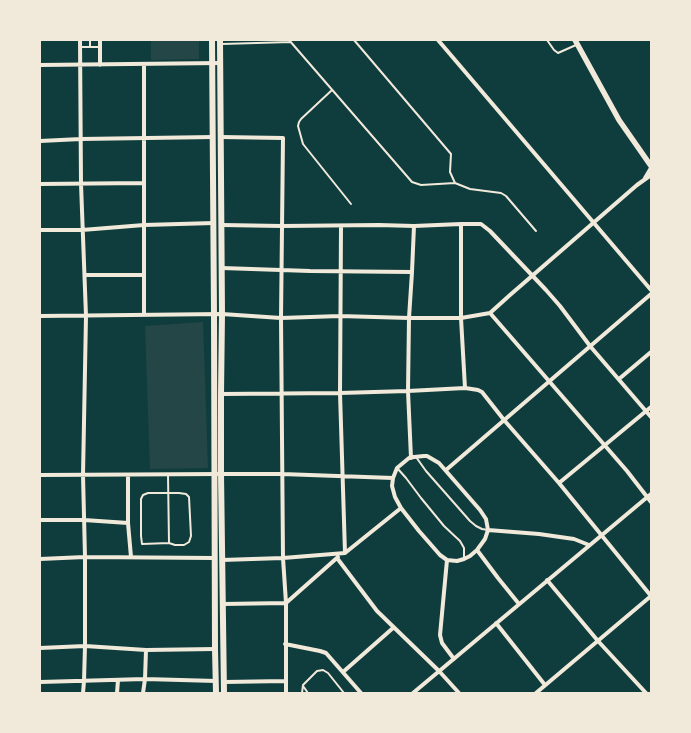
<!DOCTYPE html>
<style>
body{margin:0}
#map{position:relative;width:691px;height:733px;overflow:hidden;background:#0f3d3e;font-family:"Golos Text",sans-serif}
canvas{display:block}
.frame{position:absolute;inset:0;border:41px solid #f1e9da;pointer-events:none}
</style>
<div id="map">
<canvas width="691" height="733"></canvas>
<div class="frame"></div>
</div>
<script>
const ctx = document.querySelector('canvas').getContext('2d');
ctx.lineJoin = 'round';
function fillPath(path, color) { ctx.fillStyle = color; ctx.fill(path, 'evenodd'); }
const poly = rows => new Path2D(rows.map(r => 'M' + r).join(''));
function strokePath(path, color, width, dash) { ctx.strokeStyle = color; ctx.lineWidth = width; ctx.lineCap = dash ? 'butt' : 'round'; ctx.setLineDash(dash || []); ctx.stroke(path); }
const green = poly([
 [151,40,199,40,199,59,151,60],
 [203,322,208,468,150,469,145,326]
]);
const service = poly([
 [289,40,412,182,421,185,455,183],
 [354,40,451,154,450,172,455,183,470,189,501,193,506,196,536,231],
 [547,40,554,50,558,53,576,45],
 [222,44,291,42],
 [81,47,100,47],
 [90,47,90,40],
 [332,90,301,119,299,122,298,126,303,144,351,204],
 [416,457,426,471,470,521,476,526,482,529,488,530],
 [398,469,406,478,421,498,444,526,460,541,464,548,464,558],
 [168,475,169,543],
 [148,493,179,493,186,494,189,497,191,536,189,542,184,545,175,545,169,543,142,544,141,536,141,499,143,495,148,493],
 [303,686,308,693],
 [302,693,303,685,317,671,323,670,328,673,344,693]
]);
const minor = poly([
 [80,40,81,184,86,316,83,475,85,557,85,646,84,681,83,693],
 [100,40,100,65],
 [438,40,651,290],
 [40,65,220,63],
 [221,137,283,138,281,318,283,558,286,603,286,693],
 [40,141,81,139,213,137],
 [645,178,651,168],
 [40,184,144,183],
 [461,224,461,318,465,388],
 [222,225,282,226,379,225,414,226,461,224,481,224,490,231,546,290,560,306,590,346,651,417],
 [341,226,340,393,345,553],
 [40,230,82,230,144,225,214,223],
 [222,268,310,271,412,272],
 [85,275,144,275],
 [490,313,627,471,651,502],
 [144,315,144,64],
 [40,316,222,314,281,318,340,316,409,318,461,318,490,313,510,295,637,185,651,175],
 [619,379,651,352],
 [221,394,340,393,408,391,465,388,478,390,482,392,504,420,559,483,651,596],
 [424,456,427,456,439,463,480,510,486,519,488,530,485,539,477,550,470,556,464,559,457,561,447,560,440,555,419,531,401,508,395,497,392,486,393,478,397,468,409,458,414,457,424,456],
 [411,458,408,391,409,318,412,272,414,226],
 [446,470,651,294],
 [40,475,221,474,282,474,393,478],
 [128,475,128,523,131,557],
 [559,483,651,407],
 [40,520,84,520,128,523],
 [488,530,539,534,574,539,589,545],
 [477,550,498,578,519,604],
 [337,558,377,611,439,671,459,693],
 [40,559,85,557,214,558],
 [222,560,283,558,345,553,401,508],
 [447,560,440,635,442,643,454,659],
 [547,580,598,641,646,693],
 [223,604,286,603,338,557],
 [496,623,545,685],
 [285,644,320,651,326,653,361,693],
 [40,648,85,646,146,650,215,649],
 [343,672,393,628],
 [40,682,145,679,216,681],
 [224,682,285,681],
 [117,693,118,680],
 [143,693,145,679,146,650],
 [413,693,651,494],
 [536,693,651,596]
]);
const tertiary = poly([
 [575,40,619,120,651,166]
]);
const secondary = poly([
 [212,40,214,314,215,649,216,693],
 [220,40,222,314,221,394,221,474,224,693]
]);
fillPath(green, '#244646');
strokePath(service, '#f1e9da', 2);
strokePath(minor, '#f1e9da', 4);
strokePath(tertiary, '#f1e9da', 5.5);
strokePath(secondary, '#f1e9da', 6);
</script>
